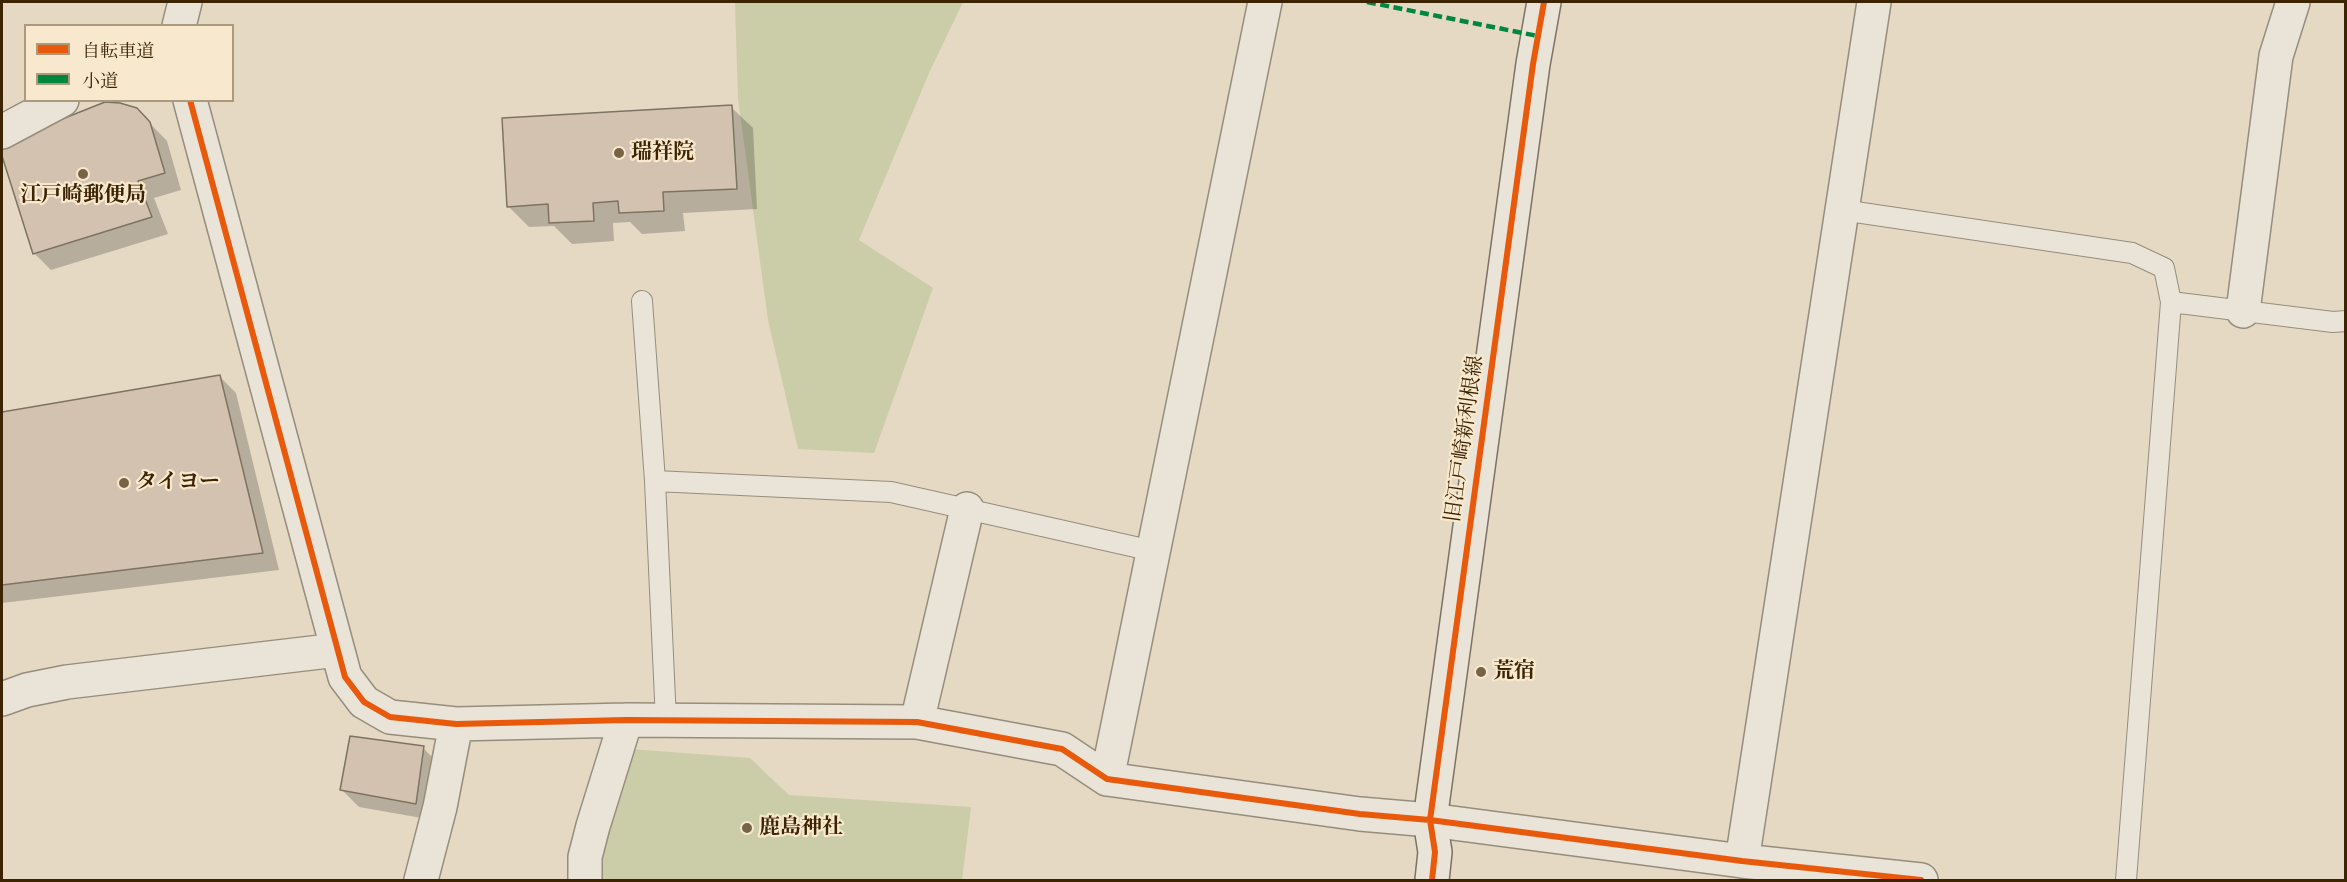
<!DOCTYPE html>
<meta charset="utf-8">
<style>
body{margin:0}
#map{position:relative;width:2347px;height:882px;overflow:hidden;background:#e5d9c3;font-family:"IM FELL Great Primer","Noto Serif JP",serif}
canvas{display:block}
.frame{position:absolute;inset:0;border:3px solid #3c2302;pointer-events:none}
.legend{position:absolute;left:24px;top:24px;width:210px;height:78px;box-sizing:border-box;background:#f8e9ce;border:2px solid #ad9a7c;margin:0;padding:8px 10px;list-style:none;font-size:18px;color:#3c2302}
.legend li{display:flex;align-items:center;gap:12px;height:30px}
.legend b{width:30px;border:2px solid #ad9a7c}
</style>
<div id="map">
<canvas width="2347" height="882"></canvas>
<div class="frame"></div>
<ul class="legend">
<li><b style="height:8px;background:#e8590c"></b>自転車道</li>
<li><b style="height:8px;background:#00873e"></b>小道</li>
</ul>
</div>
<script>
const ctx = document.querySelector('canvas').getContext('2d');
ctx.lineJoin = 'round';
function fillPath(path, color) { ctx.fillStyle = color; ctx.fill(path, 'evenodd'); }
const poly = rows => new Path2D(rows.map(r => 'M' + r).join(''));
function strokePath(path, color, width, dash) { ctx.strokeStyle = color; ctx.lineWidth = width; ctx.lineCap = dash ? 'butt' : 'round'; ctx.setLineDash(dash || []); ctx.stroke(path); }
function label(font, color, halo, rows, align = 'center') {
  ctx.font = font + ' "IM FELL Great Primer","Noto Serif JP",serif'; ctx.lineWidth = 4.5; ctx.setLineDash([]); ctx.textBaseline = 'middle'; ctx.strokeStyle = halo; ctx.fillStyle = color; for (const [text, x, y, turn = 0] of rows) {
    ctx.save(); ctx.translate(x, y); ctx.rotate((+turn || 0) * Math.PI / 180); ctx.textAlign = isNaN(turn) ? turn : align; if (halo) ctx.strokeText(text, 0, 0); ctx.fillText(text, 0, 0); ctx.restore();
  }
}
const green = poly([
 [735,2,963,2,929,73,859,240,933,288,874,453,798,449,768,320,738,99],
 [630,749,750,758,789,795,971,807,962,880,600,880,601,850]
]);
const shadow = poly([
 [731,107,753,128,757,209,683,213,685,231,642,234,630,222,613,223,614,241,572,244,554,226,529,227,508,206],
 [137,110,167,141,181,190,154,198,168,234,51,270,34,253,2,151,2,144],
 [219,376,236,393,279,570,2,603,2,414],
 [423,748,440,765,433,820,359,807,342,790]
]);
const building = poly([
 [105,102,120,103,137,108,150,122,165,173,138,181,152,217,33,254,2,156,2,143,105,102],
 [732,105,737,189,663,192,664,211,619,213,618,201,593,203,594,221,549,223,548,204,507,207,502,118,732,105],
 [220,375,263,553,2,585,2,412,220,375],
 [350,736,424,746,416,804,340,790,350,736]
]);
const lane = poly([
 [1842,210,2132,253,2164,268,2171,302,2126,880],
 [642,301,655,481,666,721],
 [2171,302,2333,322,2346,321],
 [655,481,891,492,1153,551]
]);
const street = poly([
 [179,26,185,2],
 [190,100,345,677,364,702,390,717,456,724,626,720,917,722,1062,749,1107,779,1360,814,1430,820,1742,861,1921,880],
 [2,132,62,100],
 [2243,311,2276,56,2293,2],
 [2,699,27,690,67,682,337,650],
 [917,722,967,509],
 [1107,779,1265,2],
 [1742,861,1874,2],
 [421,880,440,807,456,724],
 [585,880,585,857,593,826,626,720]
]);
const secondary = poly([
 [1432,880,1435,852,1430,820,1533,64,1544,2]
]);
const quiet = poly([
 [1367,2,1538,36]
]);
const cycleway = poly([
 [190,100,345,677,364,702,390,717,456,724,626,720,917,722,1062,749,1107,779,1360,814,1430,820,1742,861,1921,880],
 [1432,880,1435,852,1430,820,1533,64,1544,2]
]);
const markers = [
 [619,153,6,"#776346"],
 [83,174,6,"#776346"],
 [124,483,6,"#776346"],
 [1481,672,6,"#776346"],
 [747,828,6,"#776346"]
];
const poiNames = [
 ["瑞祥院",631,153],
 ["江戸崎郵便局",83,196,"center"],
 ["タイヨー",136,483],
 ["荒宿",1493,672],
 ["鹿島神社",759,828]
];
const streetNames = [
 ["旧江戸崎新利根線",1465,439,-82]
];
fillPath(green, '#cbcca8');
fillPath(shadow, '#0003');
fillPath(building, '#d3c2af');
strokePath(building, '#7e7363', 1.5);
strokePath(lane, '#968d7c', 22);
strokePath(street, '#968d7c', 36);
strokePath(secondary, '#7e7363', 36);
strokePath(lane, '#e9e3d8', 20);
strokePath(street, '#e9e3d8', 33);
strokePath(secondary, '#e9e3d8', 33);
strokePath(quiet, '#00873e', 4.5, [9, 4.5]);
strokePath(cycleway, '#e8590c', 6);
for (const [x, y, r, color] of markers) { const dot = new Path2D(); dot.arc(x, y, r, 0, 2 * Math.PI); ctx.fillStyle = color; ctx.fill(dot); strokePath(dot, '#f8e9ce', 2); }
label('bold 21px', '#3c2302', '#f8e9ce', poiNames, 'left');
label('21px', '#3c2302', '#f8e9ce', streetNames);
</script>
